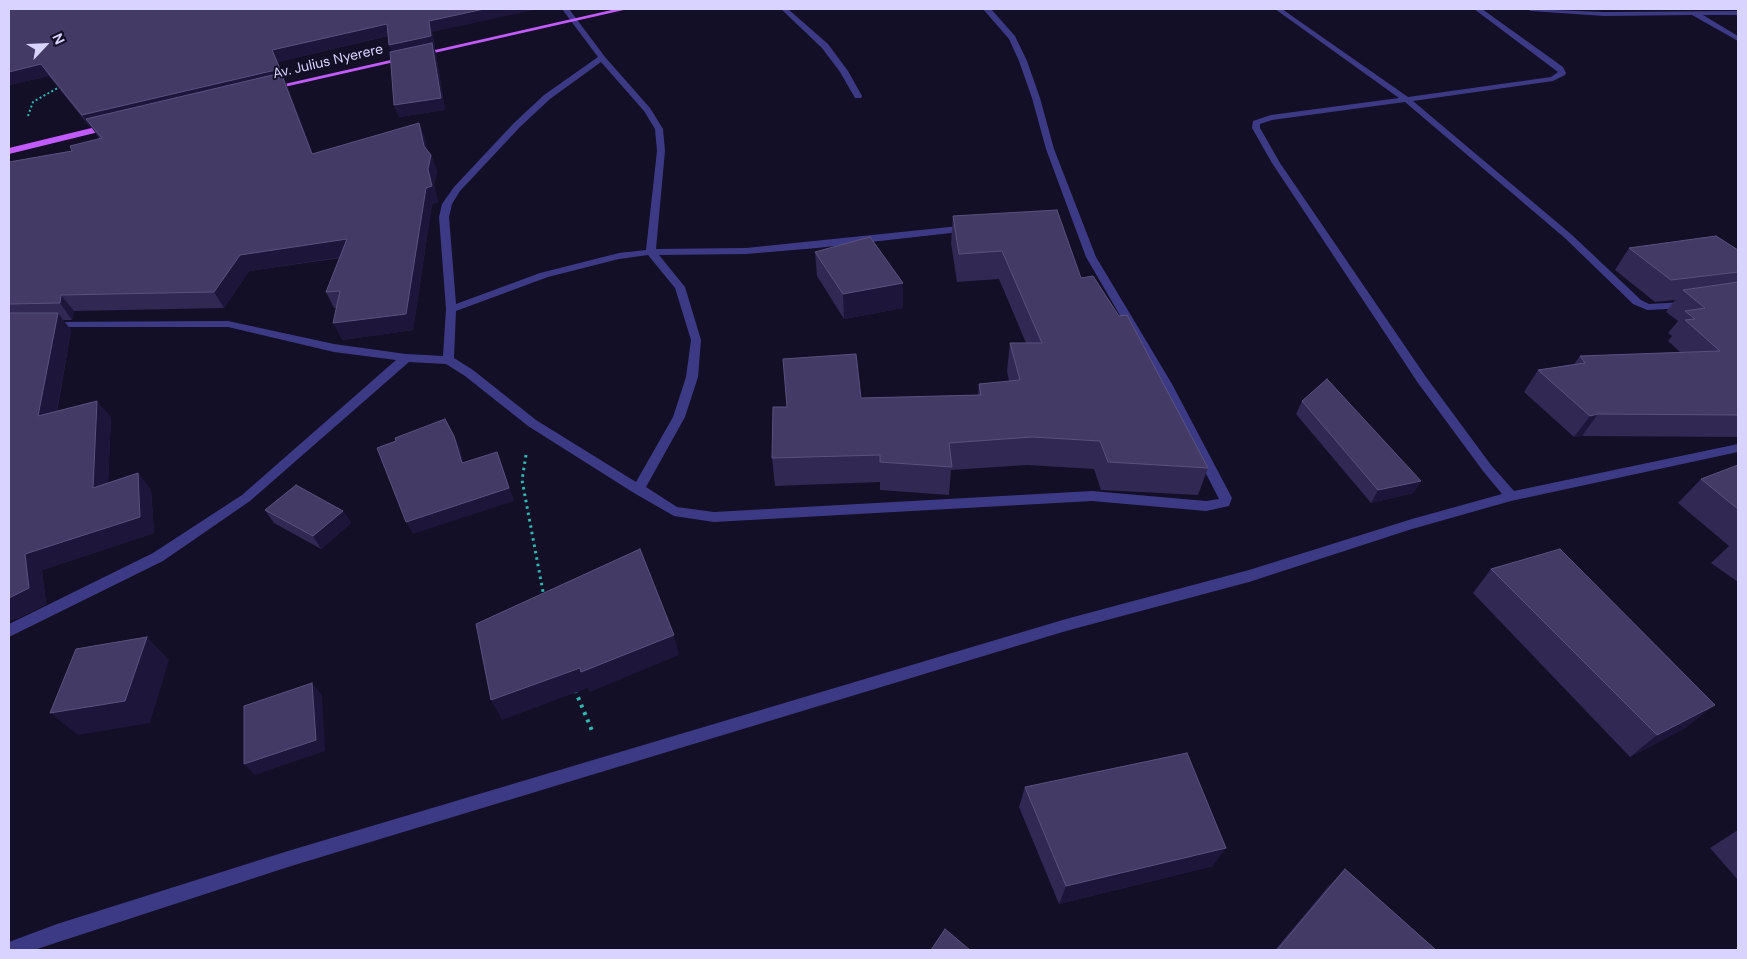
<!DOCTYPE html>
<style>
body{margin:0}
#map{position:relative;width:1747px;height:959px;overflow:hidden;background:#130f26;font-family:"DM Sans",sans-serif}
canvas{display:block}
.frame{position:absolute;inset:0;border:10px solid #d9d4ff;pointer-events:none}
.north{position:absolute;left:20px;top:20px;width:50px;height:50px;-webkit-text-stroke:4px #130f26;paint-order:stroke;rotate:65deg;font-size:14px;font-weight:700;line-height:20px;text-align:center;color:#d9d4ff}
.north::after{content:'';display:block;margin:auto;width:18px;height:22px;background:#d9d4ff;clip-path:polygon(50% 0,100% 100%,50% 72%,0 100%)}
</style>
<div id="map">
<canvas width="1747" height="959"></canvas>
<div class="frame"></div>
<div class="north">N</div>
</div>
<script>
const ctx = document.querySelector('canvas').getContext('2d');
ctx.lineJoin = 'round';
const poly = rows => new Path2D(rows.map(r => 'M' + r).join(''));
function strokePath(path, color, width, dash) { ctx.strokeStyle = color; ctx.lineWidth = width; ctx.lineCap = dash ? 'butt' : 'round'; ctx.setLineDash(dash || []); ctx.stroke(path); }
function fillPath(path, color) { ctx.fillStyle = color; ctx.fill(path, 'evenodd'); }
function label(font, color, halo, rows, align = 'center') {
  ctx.font = font + ' "DM Sans",sans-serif'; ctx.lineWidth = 4; ctx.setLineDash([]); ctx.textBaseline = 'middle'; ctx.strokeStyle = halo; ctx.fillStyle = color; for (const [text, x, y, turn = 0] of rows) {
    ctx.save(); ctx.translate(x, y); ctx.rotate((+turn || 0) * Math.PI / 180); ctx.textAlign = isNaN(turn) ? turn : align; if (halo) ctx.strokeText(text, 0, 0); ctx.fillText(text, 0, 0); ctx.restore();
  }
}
const pathFar2 = poly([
 [28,116,33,102,61,86]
]);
const pathFar1 = poly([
 [526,455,522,480,544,597]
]);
const path = poly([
 [575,690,593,733]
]);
const minor = poly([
 [562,9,569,9,605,57,650,108,663,129,665,151,656,249,746,248,969,225,974,228,969,231,817,248,746,254,659,255,685,287,701,340,698,377,685,417,646,487,677,507,714,512,1092,491,1206,501,1219,499,1160,384,1086,257,1046,149,1032,98,1019,61,1009,39,983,9,991,9,1015,36,1027,61,1040,98,1054,149,1096,257,1172,384,1232,498,1229,506,1206,511,1092,501,714,522,674,516,634,493,528,426,465,376,446,364,409,362,250,501,163,561,9,637,9,624,153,553,242,495,396,360,334,352,228,327,49,327,44,324,45,322,228,321,334,344,406,354,443,356,446,309,439,217,442,204,454,187,514,123,544,95,598,57,562,9],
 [601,62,644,111,655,129,657,151,646,250,619,253,540,273,456,304,449,217,452,204,460,191,520,127,550,99,601,62],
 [648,255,675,288,691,340,686,377,673,417,636,482,536,420,473,370,454,358,456,311,548,277,619,259,648,255],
 [781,9,788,9,828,44,848,71,862,96,861,98,855,98,840,72,822,48,781,9],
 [1275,9,1282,9,1408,97,1551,77,1558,72,1474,9,1482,9,1563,67,1566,73,1565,75,1553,81,1413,101,1572,235,1641,300,1649,304,1687,302,1692,305,1687,308,1647,310,1633,304,1566,239,1405,102,1272,120,1260,124,1260,128,1280,163,1426,377,1491,465,1514,491,1738,444,1738,452,1511,501,1412,529,1249,582,1066,631,288,867,34,950,9,950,9,942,57,924,288,851,1066,619,1249,570,1412,519,1502,494,1483,471,1418,383,1272,163,1252,128,1253,121,1271,115,1399,98,1275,9],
 [1527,9,1604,12,1738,11,1738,15,1703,15,1738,36,1738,41,1692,15,1604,16,1531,11,1527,9]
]);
const major = poly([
 [616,9,628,9,271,90,267,88,616,9],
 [108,124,111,125,111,129,9,154,9,148,108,124]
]);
const wall = poly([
 [9,9,432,32,435,47,434,47,436,54,445,110,399,117,394,105,392,52,389,45,388,36,278,62,313,154,419,123,425,139,427,150,431,155,437,171,434,185,438,202,432,204,413,330,342,340,337,308,334,308,326,292,340,258,249,271,224,308,74,311,72,320,63,320,71,330,57,412,111,417,108,483,138,473,151,490,154,533,42,570,46,604,20,617,9,621,9,162,72,151,100,139,91,127,90,127,49,76,9,85],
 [1693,9,1738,9,1738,10,1694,9],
 [953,216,1081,278,1208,468,1198,495,1101,490,1094,469,1027,465,951,470,949,495,880,490,880,482,775,486,772,458,787,407,861,398,978,395,979,384,1009,381,1007,371,1010,343,1026,343,999,279,957,282,951,243],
 [1629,248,1738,250,1738,437,1582,436,1574,437,1524,392,1538,370,1574,364,1580,356,1680,352,1668,341,1672,336,1668,333,1678,321,1666,312,1675,300,1655,302,1615,270],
 [815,252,903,283,903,308,844,319,817,276],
 [1302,401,1421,481,1413,493,1371,503,1296,414],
 [1738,465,1738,582,1711,563,1729,546,1678,503,1701,479],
 [265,510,343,511,351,523,321,549,274,523],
 [1491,569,1687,727,1630,757,1473,593],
 [1025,787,1213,866,1059,904,1019,807],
 [1738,830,1738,880,1710,848],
 [1345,869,1436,950,1275,950,1327,888]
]);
const shadedWall = poly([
 [484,9,539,9,432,32,435,47,434,47,436,54,445,110,399,117,394,105,393,56,389,45,429,21],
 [387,24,391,35,278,62,319,170,86,119,91,127,90,127,82,115,272,50],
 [41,64,49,76,9,85,9,72],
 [419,123,425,139,429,162,424,146],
 [431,155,437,171,434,185,438,202,432,204,413,330,342,340,333,323,428,169],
 [347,239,355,255,249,271,224,308,214,292,240,255],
 [903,283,903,308,844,319,843,294],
 [61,295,74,311,72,320,60,303],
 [58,313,71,330,53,433,38,416],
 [97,401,111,417,107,504,93,488],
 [1598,414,1582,436,1574,437,1590,416],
 [454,436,460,448,467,476,462,463],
 [497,452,502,465,514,501,413,534,406,522],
 [138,473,151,490,154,533,42,570,46,604,20,617,9,621,9,598,25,554],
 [1421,481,1413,493,1371,503,1378,490],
 [343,511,351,523,321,549,313,536],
 [674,635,679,655,590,692,588,688,502,720,491,700],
 [147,637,169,660,150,723,78,735,50,713],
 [312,683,322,695,325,751,255,775,244,764],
 [1715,705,1687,727,1630,757,1657,735],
 [1226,848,1213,866,1059,904,1066,886]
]);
const building = poly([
 [9,9,484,9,429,21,431,36,389,45,387,24,272,50,280,69,82,115,41,64,9,72,9,9],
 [432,43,441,98,394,105,390,52,432,43],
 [281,73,312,154,419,123,424,146,431,155,428,169,432,186,426,188,406,314,333,323,340,291,326,292,347,239,240,255,214,292,61,295,60,303,9,304,9,162,72,151,70,146,102,138,86,119,281,73],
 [1057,210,1081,278,1093,276,1119,316,1127,315,1208,468,1108,462,1100,441,1032,437,949,443,952,467,880,462,880,455,772,458,773,407,787,407,783,359,856,354,861,398,981,395,979,384,1020,380,1010,343,1042,343,1002,251,959,254,953,216,1057,210],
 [1716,236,1738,250,1738,272,1671,280,1629,248,1716,236],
 [870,237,903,283,843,294,815,252,870,237],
 [1738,282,1738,415,1598,414,1590,416,1538,370,1585,363,1580,356,1720,351,1685,320,1695,319,1685,311,1705,308,1683,290,1738,282],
 [9,313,58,313,38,416,97,401,93,488,138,473,140,517,25,554,29,588,9,598,9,313],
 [1327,379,1421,481,1378,490,1302,401,1327,379],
 [445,419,454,436,462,463,497,452,509,488,406,522,377,448,396,441,395,438,445,419],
 [1738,465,1738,509,1701,479,1738,465],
 [296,485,343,511,313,536,265,510,296,485],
 [640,549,674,635,581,672,580,668,491,700,476,624,640,549],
 [1560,549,1715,705,1657,735,1491,569,1560,549],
 [147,637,125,701,50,713,76,649,147,637],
 [312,683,316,740,244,764,244,706,312,683],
 [1187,753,1226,848,1066,886,1025,787,1187,753],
 [1345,869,1436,950,1277,950,1345,869],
 [945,929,970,950,931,950,945,929]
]);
const farStreetnames = [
 ["Av. Julius Nyerere",328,62,-13]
];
strokePath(pathFar2, '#2fb8b0', 2, [2, 2.5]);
strokePath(pathFar1, '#2fb8b0', 3, [2.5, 4]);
strokePath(path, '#2fb8b0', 4, [3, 5]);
fillPath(minor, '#3d3a85');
fillPath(major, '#c25bff');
fillPath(wall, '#312854');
fillPath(shadedWall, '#1d163a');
fillPath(building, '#433a66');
strokePath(building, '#5a527e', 1);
label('14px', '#d9d4ff', '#130f26', farStreetnames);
</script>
